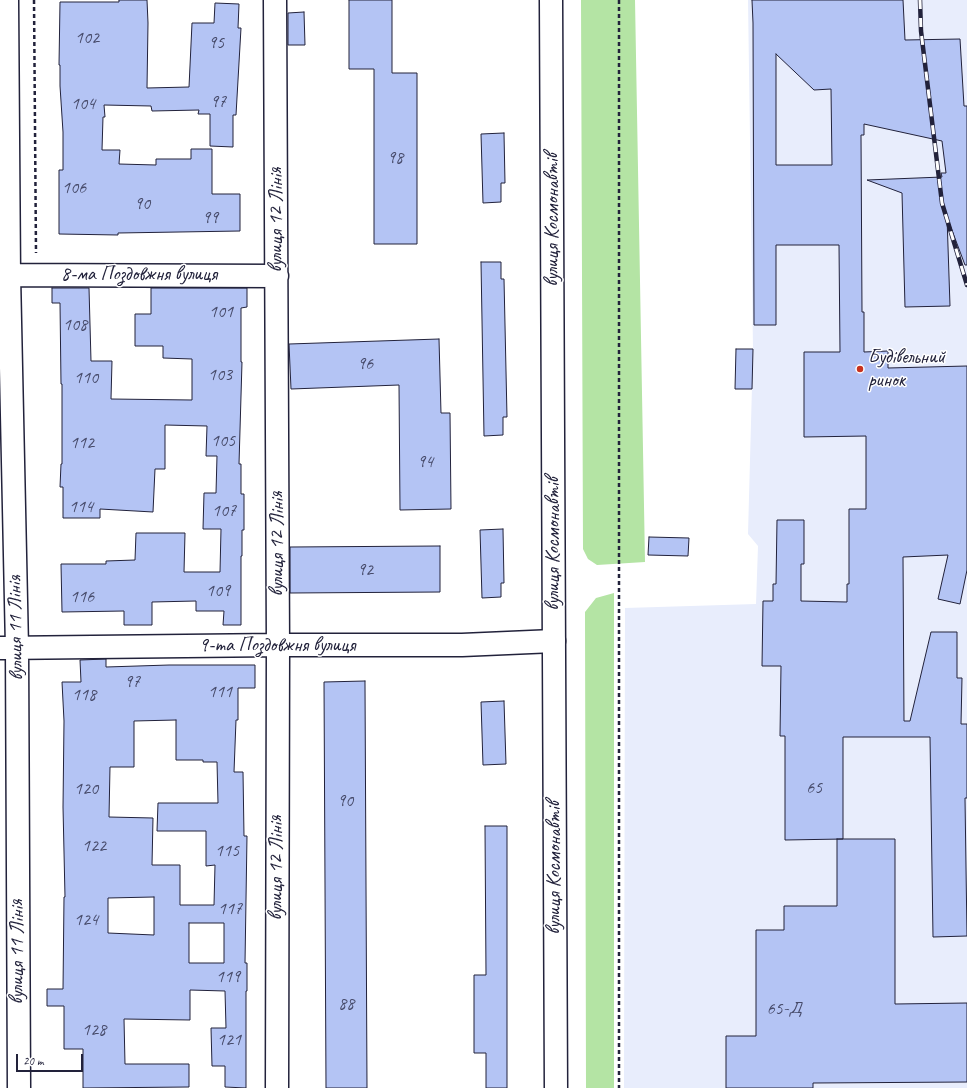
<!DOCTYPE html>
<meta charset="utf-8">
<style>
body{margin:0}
#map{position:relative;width:967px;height:1088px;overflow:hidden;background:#fff;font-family:Caveat,sans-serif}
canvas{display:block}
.scale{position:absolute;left:16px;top:1054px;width:67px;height:18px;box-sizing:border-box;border:2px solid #22223b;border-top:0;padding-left:5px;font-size:12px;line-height:14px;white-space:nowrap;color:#22223b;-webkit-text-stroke:3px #fff;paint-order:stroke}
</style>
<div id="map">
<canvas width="967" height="1088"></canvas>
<div class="scale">20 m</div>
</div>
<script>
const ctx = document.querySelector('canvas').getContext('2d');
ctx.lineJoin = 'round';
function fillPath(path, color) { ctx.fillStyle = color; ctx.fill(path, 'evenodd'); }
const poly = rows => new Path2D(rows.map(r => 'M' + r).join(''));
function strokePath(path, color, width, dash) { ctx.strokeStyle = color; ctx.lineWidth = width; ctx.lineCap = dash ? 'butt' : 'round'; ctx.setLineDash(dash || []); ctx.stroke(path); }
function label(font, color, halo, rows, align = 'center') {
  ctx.font = font + ' Caveat,sans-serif'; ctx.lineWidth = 3; ctx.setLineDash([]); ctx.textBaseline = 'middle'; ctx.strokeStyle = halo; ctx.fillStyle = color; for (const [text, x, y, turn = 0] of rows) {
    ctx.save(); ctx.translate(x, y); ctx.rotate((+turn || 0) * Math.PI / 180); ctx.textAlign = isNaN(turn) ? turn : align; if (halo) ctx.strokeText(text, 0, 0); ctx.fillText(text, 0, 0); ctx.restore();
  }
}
const built = poly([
 [748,0,967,0,967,1088,624,1088,625,608,756,604,758,546,748,534,753,349]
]);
const green = poly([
 [581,0,635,0,645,562,597,565,588,559,583,549],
 [614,593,614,1088,586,1088,585,612,596,598]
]);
const building = poly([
 [119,0,147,0,148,23,147,88,189,87,192,23,214,23,215,3,239,4,238,28,241,28,236,115,233,115,233,147,210,146,210,114,198,114,199,110,152,111,151,106,104,105,105,117,103,117,102,150,120,150,119,164,156,165,156,159,191,159,191,149,212,149,212,194,240,194,240,231,118,233,118,235,59,234,59,170,63,170,63,132,60,86,60,65,59,65,60,2,119,2,119,0],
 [349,0,392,0,392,73,417,73,417,244,374,244,374,69,349,69,349,0],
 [752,0,903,0,905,40,960,39,964,106,967,106,967,265,965,265,947,217,950,306,905,307,902,193,867,180,942,177,941,173,946,173,942,141,864,124,864,135,861,135,862,312,864,312,864,352,888,351,888,368,967,366,967,570,960,604,938,599,948,555,903,557,904,721,910,721,931,632,957,632,957,678,962,678,961,724,967,724,967,798,965,798,967,936,933,937,930,737,843,737,843,839,785,840,785,736,780,736,781,666,762,666,763,601,773,601,773,584,776,584,777,520,804,520,804,564,801,564,801,601,847,602,847,584,849,584,849,509,866,509,866,436,804,437,804,352,840,352,839,245,776,245,776,325,754,325,753,23,752,0],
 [776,54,814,90,831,89,832,165,776,165,776,54],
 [304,12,305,45,288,45,288,13,304,12],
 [504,133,505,183,501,183,501,202,483,203,481,134,504,133],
 [481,262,501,262,501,279,504,279,507,417,503,417,503,435,484,436,481,262],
 [52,288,89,288,91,361,112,361,111,399,192,400,192,359,163,358,163,346,135,346,135,314,151,314,151,288,247,288,247,307,241,308,241,362,242,362,239,464,241,464,241,494,244,494,244,530,242,530,242,556,241,556,241,625,223,625,224,611,196,611,196,601,152,602,152,625,124,625,124,611,62,612,61,564,106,564,106,561,135,560,136,533,185,533,184,572,220,572,221,529,203,529,204,493,216,493,217,456,206,456,207,426,165,425,165,469,155,469,153,512,100,509,100,518,63,518,63,487,60,487,61,464,62,464,62,384,61,384,60,303,52,303,52,288],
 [439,339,441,413,450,413,451,509,400,510,399,385,291,389,289,344,439,339],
 [736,349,753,349,752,389,735,389,736,349],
 [503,529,504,583,501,583,501,597,482,598,480,530,503,529],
 [649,537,689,538,688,556,648,555,649,537],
 [440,546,440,592,290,593,290,547,440,546],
 [106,659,106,667,169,665,255,665,255,688,238,688,238,720,236,720,234,772,243,772,244,836,247,836,245,963,247,963,247,991,246,991,246,1088,225,1087,225,1066,212,1066,211,1028,226,1028,225,991,190,990,190,1020,124,1019,125,1064,189,1064,189,1087,83,1088,83,1049,64,1049,64,1006,47,1006,47,989,63,989,64,897,65,897,63,807,64,721,62,682,81,682,80,660,106,659],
 [176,720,176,760,203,760,203,762,217,762,218,803,158,803,157,831,206,831,206,866,215,865,214,905,180,905,180,865,152,865,153,818,109,817,110,767,134,767,134,721,176,720],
 [154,897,154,935,108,933,108,898,154,897],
 [189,923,224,923,224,963,189,963,189,923],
 [365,681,367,1088,326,1088,324,682,365,681],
 [504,701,506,764,483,765,481,702,504,701],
 [485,826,507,826,507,1088,486,1088,486,1053,474,1053,474,975,486,975,485,826],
 [837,839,895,839,895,1004,967,1003,967,1082,813,1083,813,1088,726,1088,726,1036,756,1036,756,930,784,930,784,906,837,906,837,839]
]);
const path = poly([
 [34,0,36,253],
 [619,0,619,1088]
]);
const street = poly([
 [7,0,9,275,17,648,19,1088],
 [275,0,278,645,277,1088],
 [0,275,277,276],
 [0,648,278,645,462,645,554,641]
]);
const secondary = poly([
 [551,0,556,1088]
]);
const rail = poly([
 [920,0,921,31,942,203,967,285]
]);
const markers = [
 [860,369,4,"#c8321e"]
];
const numberNames = [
 ["102",87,38],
 ["95",216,43],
 ["97",218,102],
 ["104",83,104],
 ["98",395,158],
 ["106",74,188],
 ["90",142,204],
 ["99",210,218],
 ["101",221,312],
 ["108",75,325],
 ["96",365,364],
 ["103",220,375],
 ["110",86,378],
 ["105",223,441],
 ["112",82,443],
 ["94",425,462],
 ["114",81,507],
 ["107",224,511],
 ["92",365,570],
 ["109",218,591],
 ["116",82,597],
 ["97",132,682],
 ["111",220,692],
 ["118",84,695],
 ["65",814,788],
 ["120",86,789],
 ["90",345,801],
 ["122",94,846],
 ["115",227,851],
 ["117",230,909],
 ["124",86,920],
 ["119",228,977],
 ["88",346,1004],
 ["65-Д",784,1009],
 ["128",94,1030],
 ["121",229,1040]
];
const streetNames = [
 ["вулиця 12 Лінія",277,220,-90],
 ["вулиця Космонавтів",553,220,-90],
 ["8-ма Поздовжня вулиця",139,275],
 ["вулиця 12 Лінія",278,544,-90],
 ["вулиця Космонавтів",554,544,-90],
 ["вулиця 11 Лінія",16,628,-91],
 ["9-та Поздовжня вулиця",277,646],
 ["вулиця 12 Лінія",277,868,-90],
 ["вулиця Космонавтів",555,868,-90],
 ["вулиця 11 Лінія",18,952,-90]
];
const poiNames = [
 ["Будівельний",868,358],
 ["ринок",868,381]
];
fillPath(built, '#e8edfc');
fillPath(green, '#b4e4a4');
fillPath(building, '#b4c4f4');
strokePath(building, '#22223b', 1);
strokePath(street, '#22223b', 25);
strokePath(secondary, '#22223b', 25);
strokePath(path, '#22223b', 2.5, [4, 3]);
strokePath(street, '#fff', 22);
strokePath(secondary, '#fff', 22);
strokePath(rail, '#22223b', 4.5);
strokePath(rail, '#fff', 3, [9]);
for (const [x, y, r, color] of markers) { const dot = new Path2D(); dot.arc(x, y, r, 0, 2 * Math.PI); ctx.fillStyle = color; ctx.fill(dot); strokePath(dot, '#fff', 1.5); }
label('18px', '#464a69', null, numberNames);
label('20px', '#22223b', '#fff', streetNames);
label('20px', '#22223b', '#fff', poiNames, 'left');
</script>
